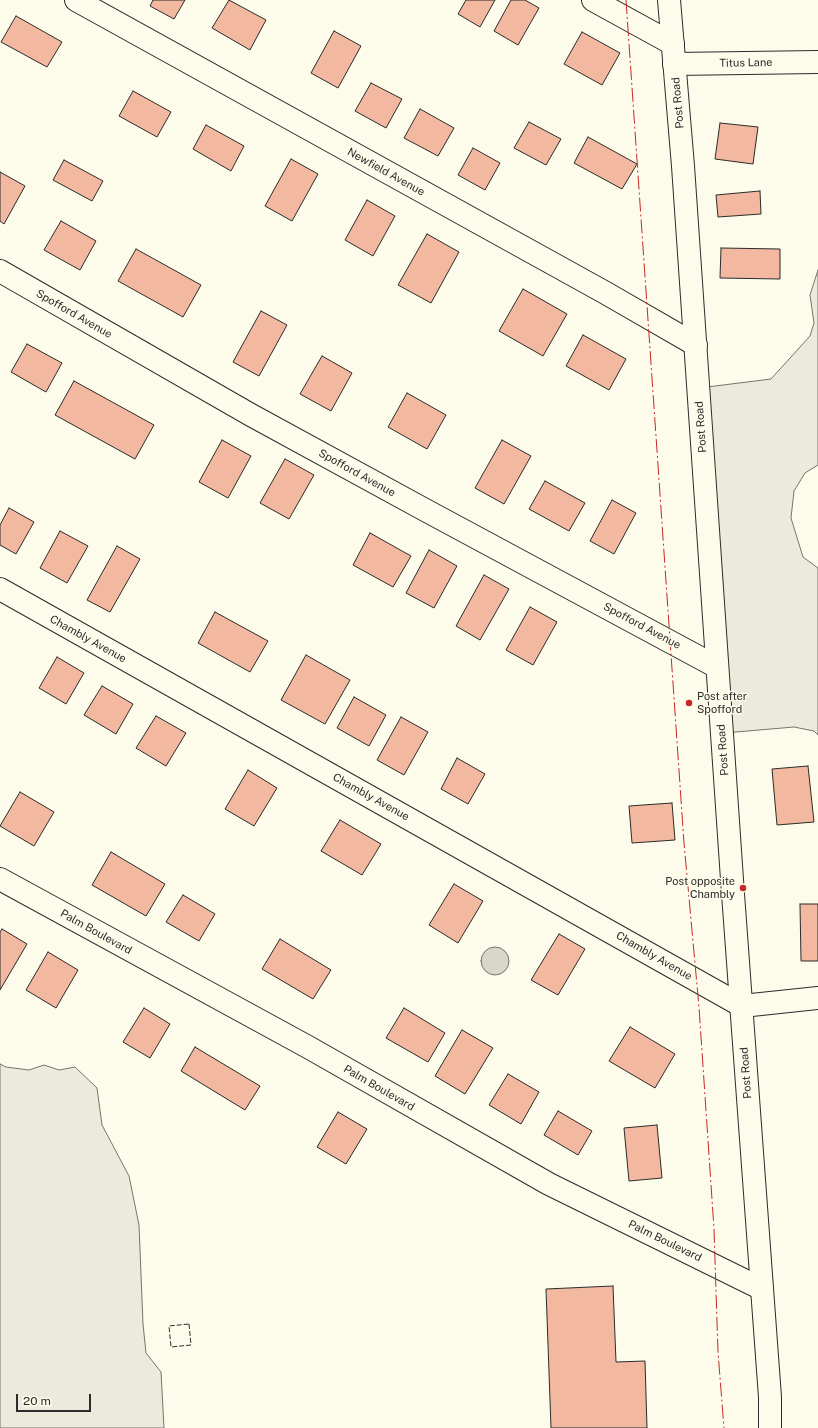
<!DOCTYPE html>
<style>
body{margin:0}
#map{position:relative;width:818px;height:1428px;overflow:hidden;background:#fdfbea;font-family:"Public Sans",sans-serif}
canvas{display:block}
.scale{position:absolute;left:16px;top:1394px;width:75px;height:18px;box-sizing:border-box;border:2px solid #2b2b2b;border-top:0;padding-left:5px;font-size:12px;line-height:14px;white-space:nowrap;color:#2b2b2b;-webkit-text-stroke:3px #fdfbea;paint-order:stroke}
</style>
<div id="map">
<canvas width="818" height="1428"></canvas>
<div class="scale">20 m</div>
</div>
<script>
const ctx = document.querySelector('canvas').getContext('2d');
ctx.lineJoin = 'round';
function fillPath(path, color) { ctx.fillStyle = color; ctx.fill(path, 'evenodd'); }
const poly = rows => new Path2D(rows.map(r => 'M' + r).join(''));
function strokePath(path, color, width, dash) { ctx.strokeStyle = color; ctx.lineWidth = width; ctx.lineCap = dash ? 'butt' : 'round'; ctx.setLineDash(dash || []); ctx.stroke(path); }
function label(font, color, halo, rows, align = 'center') {
  ctx.font = font + ' "Public Sans",sans-serif'; ctx.lineWidth = 3; ctx.setLineDash([]); ctx.textBaseline = 'middle'; ctx.strokeStyle = halo; ctx.fillStyle = color; for (const [text, x, y, turn = 0] of rows) {
    ctx.save(); ctx.translate(x, y); ctx.rotate((+turn || 0) * Math.PI / 180); ctx.textAlign = isNaN(turn) ? turn : align; if (halo) ctx.strokeText(text, 0, 0); ctx.fillText(text, 0, 0); ctx.restore();
  }
}
const green = poly([
 [818,270,818,465,805,473,794,491,791,518,803,557,818,568,818,735,814,731,794,727,724,733,699,388,771,379,810,336,814,323,810,295,818,270],
 [0,1064,6,1067,29,1070,44,1065,59,1070,75,1067,97,1088,102,1125,129,1176,139,1225,143,1324,146,1353,161,1372,164,1428,0,1428,0,1064]
]);
const water = poly([
 '481 961a14 14 0 1 1 28 0a14 14 0 1 1-28 0Z'
]);
const building = poly([
 [153,0,185,0,174,19,150,6,153,0],
 [229,0,266,20,250,50,212,28,229,0],
 [466,0,495,0,480,27,458,14,466,0],
 [511,0,525,0,539,8,518,45,494,31,511,0],
 [16,16,62,42,47,67,1,42,16,16],
 [334,31,361,46,338,88,311,73,334,31],
 [582,32,620,53,602,85,564,64,582,32],
 [371,83,402,99,386,128,355,111,371,83],
 [133,91,171,112,157,137,119,116,133,91],
 [420,109,454,128,438,156,404,138,420,109],
 [529,122,561,139,546,165,514,148,529,122],
 [720,123,758,127,753,164,715,159,720,123],
 [206,125,244,146,231,171,193,149,206,125],
 [588,137,637,164,622,189,574,163,588,137],
 [473,148,500,163,485,190,458,175,473,148],
 [291,159,318,174,292,221,265,206,291,159],
 [64,160,103,181,92,201,53,180,64,160],
 [0,172,25,186,4,224,0,221,0,172],
 [760,191,761,214,718,217,716,195,760,191],
 [367,200,395,216,373,256,345,240,367,200],
 [61,221,96,241,80,270,44,250,61,221],
 [427,234,459,252,431,303,398,285,427,234],
 [721,248,780,249,780,279,720,278,721,248],
 [136,249,201,285,183,317,118,281,136,249],
 [523,289,567,314,543,356,499,331,523,289],
 [261,311,287,325,259,376,233,362,261,311],
 [583,335,626,359,609,390,566,366,583,335],
 [27,344,62,363,46,392,11,372,27,344],
 [322,356,352,373,331,411,300,394,322,356],
 [74,381,154,425,135,459,55,415,74,381],
 [407,393,446,415,427,449,388,427,407,393],
 [222,440,251,456,228,498,199,482,222,440],
 [502,440,531,456,504,504,475,488,502,440],
 [285,459,314,475,289,519,260,503,285,459],
 [545,481,585,503,569,531,529,509,545,481],
 [612,500,636,513,614,554,590,541,612,500],
 [9,508,34,522,16,554,0,545,0,525,9,508],
 [60,531,88,546,67,583,40,568,60,531],
 [370,533,411,556,393,587,353,565,370,533],
 [117,546,140,559,110,612,87,600,117,546],
 [429,550,457,566,434,608,406,593,429,550],
 [484,575,509,589,480,640,456,626,484,575],
 [530,607,557,622,533,665,506,650,530,607],
 [215,612,268,641,250,672,198,643,215,612],
 [306,655,350,680,325,724,281,700,306,655],
 [57,657,84,673,66,704,39,688,57,657],
 [102,686,133,704,116,734,84,715,102,686],
 [354,697,386,715,369,746,337,728,354,697],
 [156,716,186,733,166,766,136,748,156,716],
 [401,717,428,732,404,775,377,760,401,717],
 [457,758,485,774,468,804,441,789,457,758],
 [808,766,814,822,777,825,772,769,808,766],
 [248,770,277,788,254,826,225,809,248,770],
 [20,792,54,812,34,846,0,826,20,792],
 [672,803,675,840,632,843,629,806,672,803],
 [340,820,381,844,362,875,321,851,340,820],
 [111,852,165,884,146,916,92,885,111,852],
 [454,884,483,901,458,943,429,925,454,884],
 [183,895,215,914,199,941,166,922,183,895],
 [800,904,818,904,818,961,801,961,800,904],
 [2,929,27,944,0,990,0,932,2,929],
 [559,934,585,949,558,995,531,980,559,934],
 [280,939,331,970,313,999,262,969,280,939],
 [48,952,78,970,56,1008,26,990,48,952],
 [144,1008,170,1024,150,1058,123,1042,144,1008],
 [404,1008,445,1033,428,1062,386,1038,404,1008],
 [630,1027,675,1054,655,1088,609,1061,630,1027],
 [462,1030,493,1048,465,1094,435,1076,462,1030],
 [195,1047,260,1086,245,1110,181,1071,195,1047],
 [508,1074,539,1092,521,1124,489,1105,508,1074],
 [558,1111,592,1131,578,1155,544,1135,558,1111],
 [338,1112,367,1129,346,1164,317,1147,338,1112],
 [657,1125,662,1178,629,1181,624,1128,657,1125],
 [613,1286,616,1362,645,1361,647,1428,551,1428,546,1289,613,1286]
]);
const street = poly([
 [76,0,604,292,696,345],
 [593,0,673,44],
 [674,64,818,62],
 [0,271,251,415,427,511,717,667],
 [0,589,742,1006,818,998],
 [0,879,308,1047,549,1184,762,1289]
]);
const primary = poly([
 [669,0,683,166,733,894,770,1397,770,1428]
]);
const fence = poly([
 [189,1324,191,1345,171,1347,169,1326,189,1324]
]);
const power = poly([
 [626,0,684,843,699,1007,714,1229,718,1352,724,1428]
]);
const markers = [
 [689,703,4,"#c62828"],
 [743,888,4,"#c62828"]
];
const streetNames = [
 ["Titus Lane",746,63,-1],
 ["Post Road",678,103,-95],
 ["Newfield Avenue",386,172,29],
 ["Spofford Avenue",74,314,30],
 ["Post Road",701,427,-94],
 ["Spofford Avenue",357,473,29],
 ["Spofford Avenue",642,626,28],
 ["Chambly Avenue",88,639,29],
 ["Post Road",723,750,-94],
 ["Chambly Avenue",371,797,29],
 ["Palm Boulevard",96,932,29],
 ["Chambly Avenue",654,956,30],
 ["Post Road",746,1073,-94],
 ["Palm Boulevard",379,1088,30],
 ["Palm Boulevard",665,1241,26]
];
const poiNames = [
 ["Post after",697,697],
 ["Spofford",697,710],
 ["Post opposite",735,882,"right"],
 ["Chambly",735,895,"right"]
];
fillPath(green, '#ecebdb');
strokePath(green, '#74746e', 1);
fillPath(water, '#d8d7c9');
strokePath(water, '#74746e', 1);
fillPath(building, '#f2b8a0');
strokePath(building, '#2b2b2b', 1);
strokePath(street, '#2b2b2b', 24);
strokePath(primary, '#2b2b2b', 24);
strokePath(street, '#fdfbea', 22);
strokePath(primary, '#fdfbea', 22);
strokePath(fence, '#2b2b2b', 1, [5, 2]);
strokePath(power, '#c62828', 1, [14, 3, 2, 3]);
for (const [x, y, r, color] of markers) { const dot = new Path2D(); dot.arc(x, y, r, 0, 2 * Math.PI); ctx.fillStyle = color; ctx.fill(dot); strokePath(dot, '#fdfbea', 1.5); }
label('11px', '#2b2b2b', '#fdfbea', streetNames);
label('11px', '#2b2b2b', '#fdfbea', poiNames, 'left');
</script>
